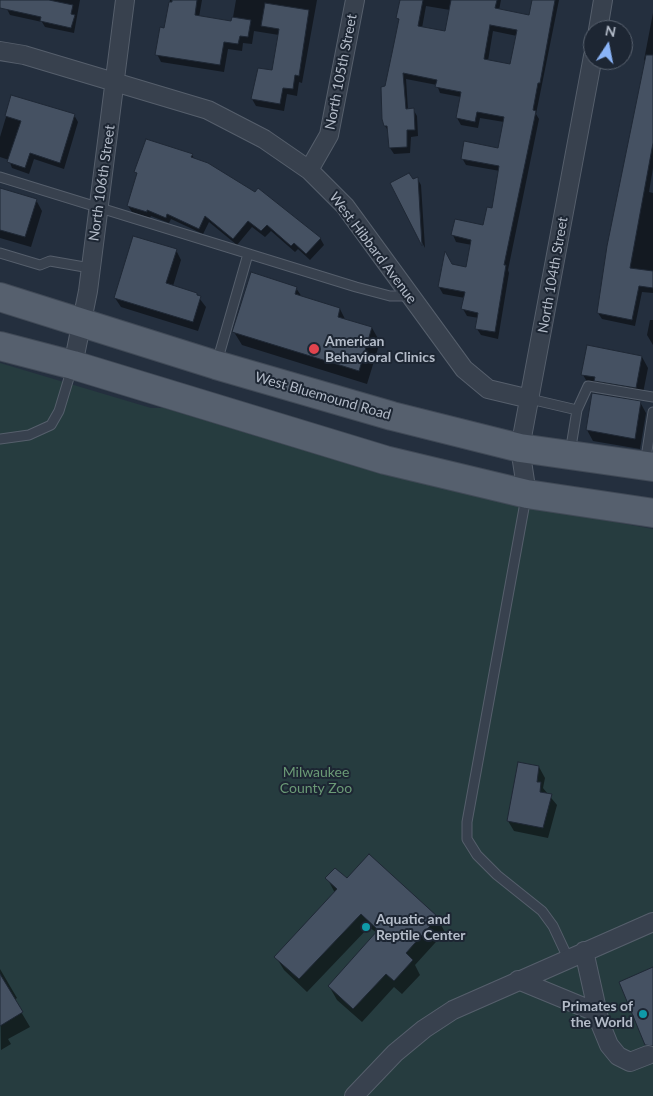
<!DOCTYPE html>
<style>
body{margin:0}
#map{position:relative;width:653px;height:1096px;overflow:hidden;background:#242f3e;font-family:Lato,sans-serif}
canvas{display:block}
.north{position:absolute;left:583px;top:20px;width:50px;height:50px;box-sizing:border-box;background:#1d2633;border:1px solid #59626f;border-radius:50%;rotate:11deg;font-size:14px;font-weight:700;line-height:20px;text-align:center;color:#b4bcc9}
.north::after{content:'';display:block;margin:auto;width:18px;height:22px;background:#8ab4f8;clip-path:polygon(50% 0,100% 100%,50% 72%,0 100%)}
</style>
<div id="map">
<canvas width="653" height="1096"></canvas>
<div class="north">N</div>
</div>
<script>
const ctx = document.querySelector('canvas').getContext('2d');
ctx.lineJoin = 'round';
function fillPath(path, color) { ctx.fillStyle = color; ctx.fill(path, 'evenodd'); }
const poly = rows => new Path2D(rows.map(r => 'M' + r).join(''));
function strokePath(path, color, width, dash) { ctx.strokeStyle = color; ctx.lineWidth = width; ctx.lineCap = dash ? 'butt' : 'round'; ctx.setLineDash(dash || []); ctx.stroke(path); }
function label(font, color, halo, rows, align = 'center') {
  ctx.font = font + ' Lato,sans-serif'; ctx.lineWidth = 4; ctx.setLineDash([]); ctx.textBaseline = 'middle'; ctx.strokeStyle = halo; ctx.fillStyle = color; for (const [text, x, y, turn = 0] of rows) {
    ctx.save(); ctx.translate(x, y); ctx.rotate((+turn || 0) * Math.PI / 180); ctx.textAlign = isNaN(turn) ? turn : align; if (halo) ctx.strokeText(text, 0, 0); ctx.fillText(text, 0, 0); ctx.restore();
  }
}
const green = poly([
 [0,363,151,408,164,408,326,457,425,484,498,501,653,529,653,1096,0,1096]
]);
const shadow = poly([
 [9,0,80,0,74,33,45,27,42,22,10,15,7,9],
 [170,0,202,0,199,17,232,23,236,0,317,0,302,83,299,82,297,96,287,94,284,111,256,106,252,99,273,72,279,35,254,31,252,44,243,43,242,51,228,49,224,72,161,62,157,54,166,29],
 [401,0,501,0,499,10,530,16,534,0,559,0,536,114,539,119,508,270,509,273,498,339,481,335,477,329,479,318,467,316,463,309,465,298,443,294,439,287,451,265,467,268,472,245,456,242,453,235,484,227,493,209,500,171,466,165,462,158,499,149,504,122,480,118,478,128,461,125,457,118,461,97,440,93,437,85,406,79,408,110,413,109,417,116,418,136,411,137,410,153,394,154,390,148,389,132,385,126,386,87,400,22,397,18],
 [426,6,450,10,446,32,422,28],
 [493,31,517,36,511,65,488,61],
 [653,13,653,168,649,192,653,193,653,293,642,292,635,326,602,319,598,313,646,64,644,60],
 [12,97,74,115,78,122,64,169,34,159,29,174,12,168,9,160,0,157,0,137],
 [192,155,195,160,320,238,324,245,310,260,298,249,295,252,271,231,265,237,252,227,237,245,209,222,203,234,171,219,169,223,151,216,150,218,132,212,128,206,138,176,136,172],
 [417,178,421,185,425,248,391,183],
 [0,189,36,200,42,211,31,247,0,238],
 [176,250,181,260,173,286,196,294,206,307,198,331,121,307,115,298],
 [296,288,302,297,340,309,346,321,372,328,380,342,367,384,242,345,234,332],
 [650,320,653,320,653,345,647,335],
 [642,357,648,368,642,398,589,385,583,375],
 [640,402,646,413,640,449,593,441,587,430],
 [539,767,545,778,543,788,557,805,548,838,514,831,508,821],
 [369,856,437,918,445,932,415,965,420,975,402,994,394,987,362,1022,337,1000,329,986,377,933,369,927,307,992,284,970,276,957,335,893,327,878,347,880],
 [0,969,17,998,14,1000,30,1027,8,1039,11,1044,1,1050]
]);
const building = poly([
 [0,0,49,0,73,5,71,14,75,15,71,28,40,21,41,17,0,8,0,0],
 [172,0,197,0,195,15,231,21,232,17,251,20,248,37,240,36,238,44,224,42,220,65,155,55,160,27,164,28,169,2,172,2,172,0],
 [400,0,423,0,418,26,445,31,451,0,497,0,495,8,529,15,532,0,555,0,540,83,538,83,533,110,536,111,504,265,506,265,495,332,475,329,478,313,461,309,465,292,438,287,445,251,452,264,466,267,471,240,451,235,455,219,483,225,487,207,492,208,499,166,461,159,464,141,498,148,504,117,477,112,475,122,456,118,461,92,435,87,437,80,403,73,406,109,414,108,415,130,407,130,407,147,389,148,387,126,384,126,382,119,381,87,385,86,392,53,399,19,396,18,400,0],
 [490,25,517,30,510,64,484,59,490,25],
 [265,3,309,10,299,76,295,75,293,89,283,88,280,104,251,99,258,68,272,70,279,29,261,26,265,3],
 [646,55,653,55,653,143,630,268,653,271,653,288,639,286,632,320,597,313,607,246,646,55],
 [11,95,75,114,60,163,30,153,25,168,7,162,21,121,5,116,11,95],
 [146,139,193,154,191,157,208,163,255,192,258,188,321,238,306,254,294,243,291,246,267,225,261,231,248,221,233,239,205,216,199,229,167,214,166,218,147,210,147,212,127,206,137,173,134,172,146,139],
 [409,173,413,179,418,177,422,246,390,183,409,173],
 [0,188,37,199,25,237,0,230,0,188],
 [133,236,177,249,166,283,197,293,197,295,201,296,193,322,114,298,133,236],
 [251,272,297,287,295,294,340,308,338,317,372,327,359,371,232,332,251,272],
 [587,345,642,356,636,388,594,381,595,377,581,375,587,345],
 [592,393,641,401,635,439,586,430,592,393],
 [518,762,539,766,537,782,541,782,540,792,552,794,543,828,507,821,518,762],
 [369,854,438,917,406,953,413,960,394,981,386,974,353,1009,328,986,378,930,361,914,299,979,274,957,337,889,325,878,335,868,347,878,369,854],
 [653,967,653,1046,645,1045,619,982,653,967],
 [0,974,23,1012,0,1026,0,974]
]);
const lane = poly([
 [0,177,356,287,390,296,409,296],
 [0,253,40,265,50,261,90,268],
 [217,362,248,254],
 [530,399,577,410,570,453],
 [577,410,588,386,653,397],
 [0,439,29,435,51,425,59,411,72,368],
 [645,464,653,412],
 [526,497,467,822,467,839,477,855,497,875,542,911,553,926,568,958]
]);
const street = poly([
 [598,30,603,0],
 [0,51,24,55,208,110,264,139,309,170,345,206,464,369,488,389,530,399],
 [309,170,329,135,355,0],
 [73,365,88,291,125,0],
 [527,494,520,448,593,56],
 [584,951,600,1023,609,1045,618,1056,630,1062,648,1055],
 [518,980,598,1013],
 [354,1096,395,1053,424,1029,453,1010,653,922]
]);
const primary = poly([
 [0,297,216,365,392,416,520,448,653,467],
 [0,346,73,365,385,460,527,494,653,513]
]);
const markers = [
 [314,349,6,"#e0444e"],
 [366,927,5,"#0f9aa8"],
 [643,1014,5,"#0f9aa8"]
];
const streetNames = [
 ["North 105th Street",341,72,-79],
 ["North 106th Street",102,183,-82],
 ["West Hibbard Avenue",373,248,53],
 ["North 104th Street",553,275,-80],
 ["West Bluemound Road",323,396,16]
];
const poiNames = [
 ["American",325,341],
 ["Behavioral Clinics",325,357],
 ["Aquatic and",376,919],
 ["Reptile Center",376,935],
 ["Primates of",633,1006,"right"],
 ["the World",633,1022,"right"]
];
const parkNames = [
 ["Milwaukee",316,772],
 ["County Zoo",316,788]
];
fillPath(green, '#263c3f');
fillPath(shadow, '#0007');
fillPath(building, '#455162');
strokePath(building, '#1f2835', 1);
strokePath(lane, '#565f6c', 11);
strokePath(street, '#565f6c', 20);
strokePath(primary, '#414a57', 30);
strokePath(lane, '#38414e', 9);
strokePath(street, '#38414e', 18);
strokePath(primary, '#56606e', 28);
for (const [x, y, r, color] of markers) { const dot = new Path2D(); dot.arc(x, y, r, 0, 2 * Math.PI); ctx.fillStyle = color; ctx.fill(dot); strokePath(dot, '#1d2633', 2); }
label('14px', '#b4bcc9', '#1d2633', streetNames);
label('bold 14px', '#b4bcc9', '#1d2633', poiNames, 'left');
label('14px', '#6b9a76', '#1d2633', parkNames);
</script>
